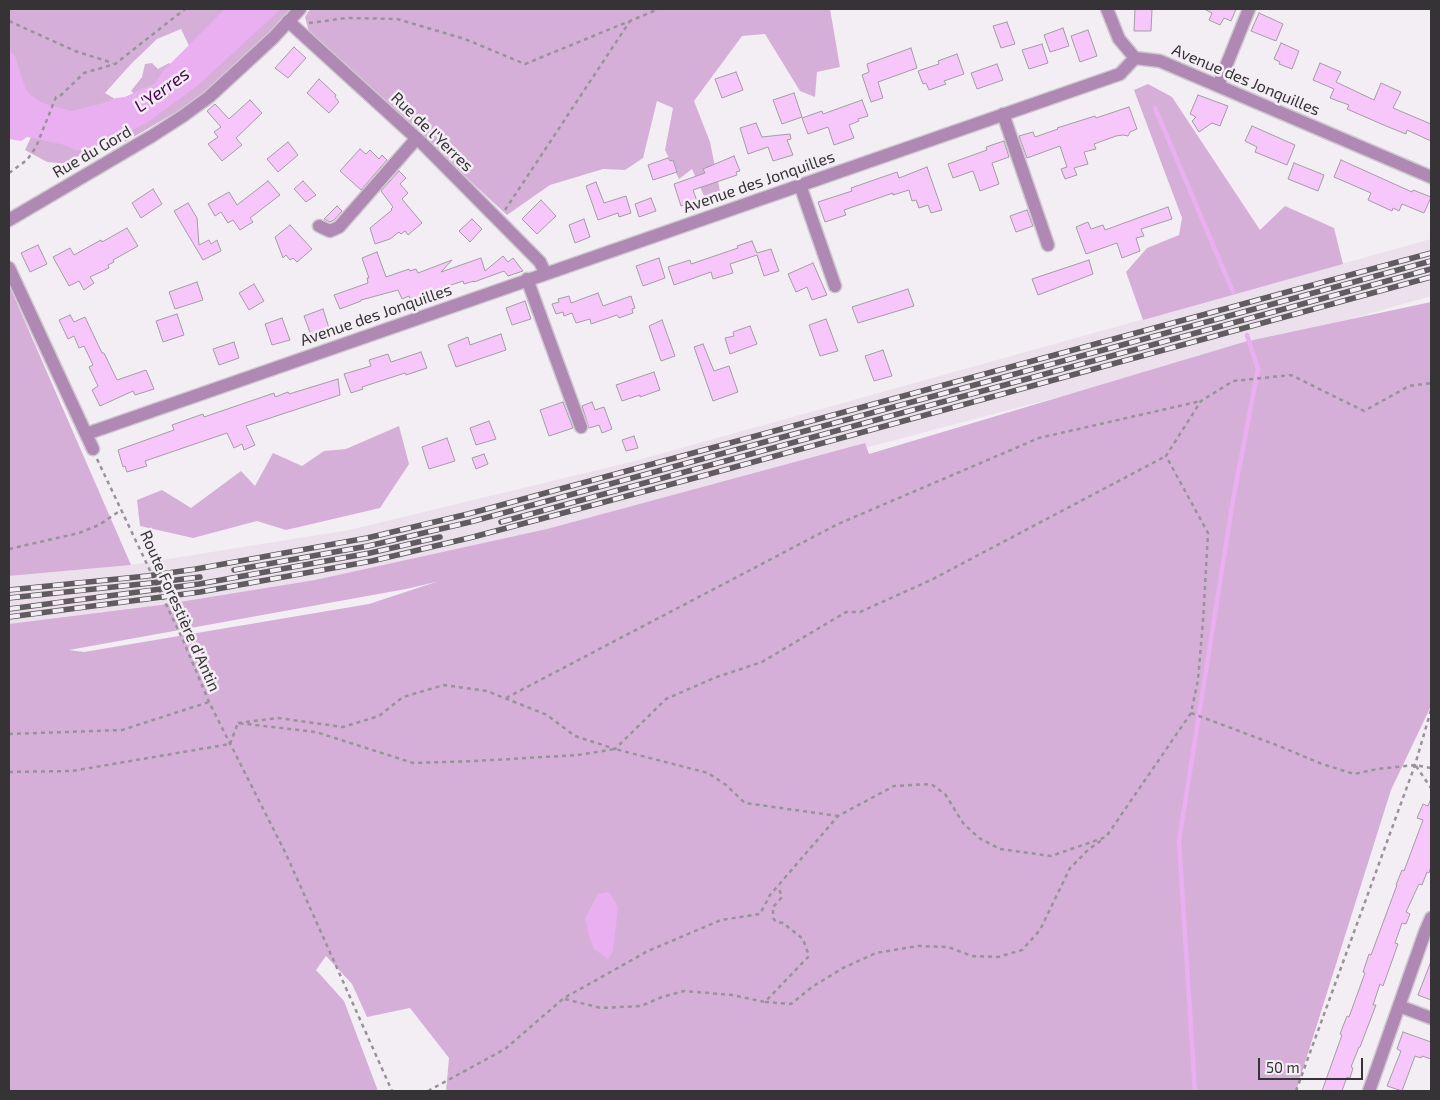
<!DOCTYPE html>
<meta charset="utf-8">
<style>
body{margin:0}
#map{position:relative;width:1440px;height:1100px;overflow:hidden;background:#f3edf4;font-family:"Exo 2",sans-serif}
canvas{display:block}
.frame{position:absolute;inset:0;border:10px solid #363336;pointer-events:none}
.scale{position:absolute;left:1258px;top:1058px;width:105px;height:22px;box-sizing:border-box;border:2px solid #363336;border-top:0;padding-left:6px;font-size:15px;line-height:18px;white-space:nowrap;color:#363336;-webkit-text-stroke:4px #f3edf4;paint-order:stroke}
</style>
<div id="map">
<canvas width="1440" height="1100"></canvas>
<div class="frame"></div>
<div class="scale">50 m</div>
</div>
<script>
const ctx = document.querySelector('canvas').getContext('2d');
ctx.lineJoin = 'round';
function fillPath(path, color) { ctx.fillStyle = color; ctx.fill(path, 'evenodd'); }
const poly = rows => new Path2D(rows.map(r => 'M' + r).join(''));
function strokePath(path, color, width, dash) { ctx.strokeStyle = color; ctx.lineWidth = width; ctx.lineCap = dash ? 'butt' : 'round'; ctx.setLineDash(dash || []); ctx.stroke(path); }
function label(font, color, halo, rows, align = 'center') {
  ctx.font = font + ' "Exo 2",sans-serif'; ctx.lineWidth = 5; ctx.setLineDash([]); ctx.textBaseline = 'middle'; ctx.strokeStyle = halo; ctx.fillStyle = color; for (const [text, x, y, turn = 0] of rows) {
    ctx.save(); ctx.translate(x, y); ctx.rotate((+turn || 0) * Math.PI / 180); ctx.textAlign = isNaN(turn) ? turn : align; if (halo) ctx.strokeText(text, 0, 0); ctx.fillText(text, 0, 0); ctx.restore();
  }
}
const built = poly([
 [1431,239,1431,296,1305,332,428,563,9,635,9,576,131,565,349,530,631,462]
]);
const green = poly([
 [9,9,239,9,191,50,181,29,157,39,131,64,105,93,120,102,90,115,35,110,9,67],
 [264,9,290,9,263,40,198,99,125,142,124,138,142,119],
 [310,9,830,9,840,67,817,72,815,97,800,91,765,34,742,36,694,101,710,142,721,196,708,205,692,169,679,179,665,150,673,108,657,101,643,158,625,170,603,169,550,185,507,215,309,32,305,17],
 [152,63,158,69,169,63,175,67,138,97,131,91,142,77,145,64],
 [1148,84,1172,97,1260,230,1285,206,1334,228,1343,264,1143,320,1126,272,1147,248,1179,235,1182,218,1134,90],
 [33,133,97,141,93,151,82,153,68,164,47,162,25,150],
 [9,285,131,565,9,576],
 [1431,302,1431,706,1391,790,1296,1091,446,1091,449,1058,410,1008,367,1017,352,984,326,956,316,970,344,1001,378,1091,9,1091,9,624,161,605,315,580,547,529,865,443,869,454,1244,342],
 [436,582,369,604,84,652,69,650,406,589],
 [399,426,409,464,380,508,286,530,257,521,193,538,140,526,137,500,162,490,191,508,241,471,255,486,273,453,302,466,324,451,346,449]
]);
const water = poly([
 [225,9,281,9,197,86,148,122,102,145,83,150,75,150,65,145,27,137,21,141,9,139,9,50,15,56,26,90,32,96,42,103,71,111,108,102,116,98,125,97,155,83,164,70],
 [609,892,618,907,613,951,608,959,594,949,590,939,585,918,598,894]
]);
const stream = poly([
 [1155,108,1233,292],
 [1195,1091,1179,841,1233,500,1258,369,1247,335]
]);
const building = poly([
 [1135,9,1152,9,1151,31,1134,31,1135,9],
 [1204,9,1236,9,1231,21,1224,18,1220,25,1209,20,1212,13,1204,9],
 [1259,13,1283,24,1276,41,1251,31,1259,13],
 [1007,22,1015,44,1001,48,993,26,1007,22],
 [1063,28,1069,46,1050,52,1044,35,1063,28],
 [1088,30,1097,56,1080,62,1071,36,1088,30],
 [1281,43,1299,51,1292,69,1279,64,1280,62,1274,59,1281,43],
 [1042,44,1048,63,1029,69,1022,50,1042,44],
 [294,47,306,58,288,78,275,68,294,47],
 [911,48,917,68,878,82,883,98,871,102,862,75,869,72,867,64,911,48],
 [957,54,964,74,944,81,946,84,929,90,926,83,923,84,918,71,939,64,938,61,957,54],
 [1320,63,1341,72,1336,82,1374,100,1381,83,1401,92,1393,108,1431,124,1431,141,1407,130,1406,134,1386,126,1347,109,1349,105,1330,98,1334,89,1313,80,1320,63],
 [997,64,1003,80,977,89,971,73,997,64],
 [736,72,743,90,722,98,715,79,736,72],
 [319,79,336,95,335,97,339,102,329,113,307,93,319,79],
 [794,93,802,117,782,124,773,100,794,93],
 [1198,95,1228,106,1220,126,1212,123,1199,132,1192,121,1196,117,1190,114,1198,95],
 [250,100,262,113,236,138,242,145,222,161,208,144,218,137,214,132,221,127,207,111,215,104,229,119,250,100],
 [862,100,868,116,858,119,859,121,849,125,854,138,834,145,828,127,808,134,802,118,822,111,823,114,862,100],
 [1129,107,1137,129,1130,132,1128,136,1123,135,1116,136,1094,144,1096,149,1084,152,1088,164,1074,168,1077,175,1065,179,1061,169,1067,167,1060,146,1027,158,1019,136,1033,132,1035,137,1058,129,1057,128,1095,116,1096,118,1129,107],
 [756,123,762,137,790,134,791,139,787,140,793,155,773,161,768,147,748,154,740,128,756,123],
 [1252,126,1295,145,1287,165,1255,152,1257,147,1245,141,1252,126],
 [1004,141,1009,157,992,163,999,184,980,191,973,171,953,178,948,164,987,150,986,147,1004,141],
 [288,142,298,155,278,172,267,159,288,142],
 [360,149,366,154,370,150,379,159,382,155,387,160,361,190,340,171,360,149],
 [734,156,740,171,736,172,737,175,693,190,697,201,681,206,674,184,705,173,703,169,734,156],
 [668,158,670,161,673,160,677,172,653,180,648,165,668,158],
 [1341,160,1412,192,1413,190,1431,197,1424,213,1402,204,1399,211,1393,208,1392,211,1368,200,1371,193,1334,177,1341,160],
 [1294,163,1324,175,1318,191,1288,179,1294,163],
 [927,167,942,210,931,213,928,205,919,208,916,200,912,201,909,190,893,195,893,193,844,210,846,215,825,222,818,202,852,191,851,188,897,172,899,178,927,167],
 [399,171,406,178,400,184,408,193,402,199,422,223,408,235,405,231,401,234,399,232,390,239,375,244,370,228,392,210,391,209,393,207,381,191,399,171],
 [268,181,280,195,250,218,253,222,240,230,233,220,228,223,221,212,215,216,208,204,229,192,237,205,268,181],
 [303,181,316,195,306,202,294,189,303,181],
 [596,182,604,203,626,196,631,213,619,217,618,213,598,220,586,186,596,182],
 [153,189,162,204,141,218,132,203,153,189],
 [651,198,656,211,639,217,635,204,651,198],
 [541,200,556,216,537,234,522,219,541,200],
 [188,203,197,218,199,245,209,240,211,244,217,240,221,251,203,260,174,211,188,203],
 [337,206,342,211,334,220,330,222,324,219,337,206],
 [1168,207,1172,219,1141,229,1144,236,1136,238,1140,251,1122,258,1117,243,1086,254,1076,227,1088,222,1091,229,1103,225,1105,230,1168,207],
 [1027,210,1033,226,1016,232,1010,216,1027,210],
 [472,219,482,229,470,242,459,231,472,219],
 [584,219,590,237,575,243,569,225,584,219],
 [290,225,312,249,297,262,293,258,290,260,286,255,283,258,275,237,290,225],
 [127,228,138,246,113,260,114,262,108,265,109,268,90,277,94,283,84,290,79,281,69,286,53,257,70,248,74,255,101,240,102,242,127,228],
 [752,241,757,253,771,249,779,271,764,276,757,255,730,264,733,273,713,279,711,272,674,285,668,267,690,260,691,264,738,248,737,246,752,241],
 [38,245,47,264,30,272,21,253,38,245],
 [377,252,386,277,409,269,410,271,416,269,418,273,452,260,441,272,481,258,485,271,503,256,508,262,513,258,523,271,508,276,504,271,474,282,474,281,464,284,463,281,410,299,409,296,402,299,398,290,361,300,361,301,340,309,334,295,368,283,367,278,369,278,362,258,377,252],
 [659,258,665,278,643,286,636,266,659,258],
 [1089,260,1093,274,1038,295,1032,279,1089,260],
 [813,263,827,295,812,300,807,287,796,292,788,274,813,263],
 [197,282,203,300,175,309,169,292,197,282],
 [254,284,264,301,249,310,239,293,254,284],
 [908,289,914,306,858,323,852,307,908,289],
 [598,293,603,306,631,296,635,308,632,309,633,313,619,318,617,315,591,324,590,319,576,323,572,313,564,316,563,312,556,314,552,304,559,302,558,299,569,296,571,303,598,293],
 [525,301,531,319,512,325,506,308,525,301],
 [323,309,329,328,311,335,304,316,323,309],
 [177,314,184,335,163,342,156,321,177,314],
 [70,315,74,322,85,317,102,353,104,353,117,380,146,370,154,389,135,395,133,391,100,406,92,390,98,386,89,367,93,365,84,346,79,348,74,336,68,339,59,320,70,315],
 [282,318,290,340,272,345,265,324,282,318],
 [826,319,838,351,820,356,809,325,826,319],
 [662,320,675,356,661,361,649,326,662,320],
 [750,326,757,344,730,354,725,338,734,336,733,332,750,326],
 [501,334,506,350,456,367,448,345,468,337,470,345,501,334],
 [234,342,239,358,219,365,213,349,234,342],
 [703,344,714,371,729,366,738,392,713,401,694,347,703,344],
 [883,350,892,376,874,381,865,356,883,350],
 [421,352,427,368,406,375,405,373,362,387,363,389,351,393,344,374,371,366,369,360,388,354,391,362,421,352],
 [654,372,660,390,640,397,640,395,622,401,616,385,654,372],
 [338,379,340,395,246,426,255,445,244,450,242,444,234,448,227,433,145,461,147,466,127,472,125,466,123,467,118,450,174,430,172,425,203,414,204,417,274,393,275,397,288,392,289,394,338,379],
 [563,402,573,428,549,436,540,410,563,402],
 [592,402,595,410,604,407,612,429,602,433,599,425,589,428,582,406,592,402],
 [489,421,496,439,476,445,470,428,489,421],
 [634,436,638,448,626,451,622,440,634,436],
 [447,438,455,461,429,469,422,447,447,438],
 [484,454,488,464,476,469,472,458,484,454],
 [1430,801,1431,801,1431,866,1429,873,1427,872,1422,885,1419,884,1406,912,1410,914,1406,924,1402,923,1395,943,1398,944,1383,986,1380,984,1373,1005,1376,1005,1360,1047,1359,1047,1351,1067,1353,1068,1350,1078,1347,1077,1342,1091,1322,1091,1342,1035,1340,1034,1347,1016,1349,1017,1365,973,1363,972,1369,954,1371,955,1397,885,1396,885,1402,870,1404,871,1423,820,1417,818,1423,804,1428,806,1430,801],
 [1430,964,1431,964,1431,1000,1418,995,1430,964],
 [1403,1032,1431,1042,1431,1059,1422,1056,1421,1058,1415,1056,1402,1091,1387,1086,1401,1051,1397,1049,1403,1032]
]);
const path = poly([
 [9,21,75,51,113,63],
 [309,23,347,18,397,19,465,39,525,64,659,9],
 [9,173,27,160,36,147,56,97,61,95,84,73,115,64,185,9],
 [505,210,630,21],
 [97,459,183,640,209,702,286,854,392,1091],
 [9,549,79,533,99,525,121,510],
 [506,698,838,524,1039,438,1201,401],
 [1191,713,1279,746,1322,764,1354,774,1377,769,1415,765,1431,768],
 [238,723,278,718,343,727,379,716,403,697,444,685,487,691,547,715,575,736,615,749,666,699,714,678,762,662,846,612,860,612,931,580,1166,456],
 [9,734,122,730,209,702],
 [230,744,238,723,316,732,413,763,475,761,578,755,615,749,708,773,726,785,745,803,838,816],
 [1416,766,1431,788],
 [9,772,72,771,230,744],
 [565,999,601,1008,641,1006,662,997,684,991,732,995,765,1002,809,956,803,939,783,923,776,922,773,918,773,907,782,897,778,886],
 [765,1002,791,1004,812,987,843,968,876,953,918,946,948,947,972,956,998,957,1022,950,1040,930,1070,868,1088,850,1103,839],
 [428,1091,505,1049,564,998,648,951,721,920,760,914,770,895,838,816,894,786,931,784,945,794,963,823,979,838,1000,849,1051,856,1106,837,1191,713,1198,680,1203,621,1208,533,1166,456,1201,401,1233,381,1291,375,1364,411,1409,386,1431,383],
 [1296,1091,1415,765,1431,710]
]);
const minor = poly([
 [1107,9,1119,39,1135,58],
 [288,21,424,145,540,262,545,273],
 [1218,86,1249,9],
 [1003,114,1048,245],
 [800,185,835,286],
 [9,220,152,136,183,116,209,97,273,38,300,9],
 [319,226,330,231,339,227,417,138],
 [9,268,93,449],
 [527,279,581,427],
 [86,434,1120,74,1135,58,1160,61,1431,177],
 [1399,1006,1431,1018],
 [1369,1091,1425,932,1431,918]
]);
const rail = poly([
 [501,522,1431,269],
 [234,570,368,546,470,522,1431,261],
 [9,590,147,576,196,569,367,538,468,514,1431,253],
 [9,598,151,583,200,577],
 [9,609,199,584,370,553,440,537],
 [9,617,200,592,372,561,473,537,702,476,1431,277]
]);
const streetNames = [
 ["Avenue des Jonquilles",1246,80,23],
 ["Rue de l'Yerres",432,132,44],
 ["Rue du Gord",92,152,-30],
 ["Avenue des Jonquilles",759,182,-19],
 ["Avenue des Jonquilles",376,315,-19],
 ["Route Forestière d'Antin",180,611,66]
];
const waterNames = [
 ["L'Yerres",162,90,-36]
];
fillPath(built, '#ece0ed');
fillPath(green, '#d6afd9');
fillPath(water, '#eaaff0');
strokePath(stream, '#eaaff0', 4.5);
fillPath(building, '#f7c7fb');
strokePath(building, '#a39da3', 1);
strokePath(minor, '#cdc8ce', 15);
strokePath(path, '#979398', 2.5, [4, 4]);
strokePath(minor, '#af88b3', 12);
strokePath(rail, '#5f5b5f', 5.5);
strokePath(rail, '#f3edf4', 4, [11]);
label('16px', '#363336', '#f3edf4', streetNames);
label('italic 18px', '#4d0355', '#f3edf4', waterNames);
</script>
